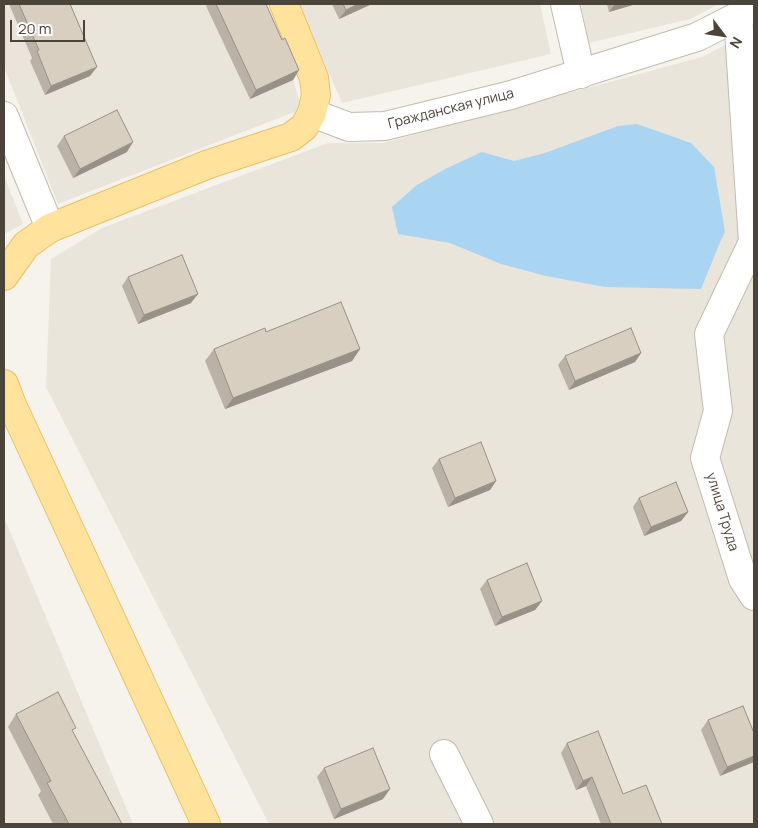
<!DOCTYPE html>
<meta charset="utf-8">
<style>
body{margin:0}
#map{position:relative;width:758px;height:828px;overflow:hidden;background:#f6f3ec;font-family:Manrope,sans-serif}
canvas{display:block}
.frame{position:absolute;inset:0;border:5px solid #4b4439;pointer-events:none}
.north{position:absolute;left:698px;top:10px;width:50px;height:50px;-webkit-text-stroke:4px #fff;paint-order:stroke;rotate:121deg;font-size:14px;font-weight:700;line-height:20px;text-align:center;color:#4b4439}
.north::after{content:'';display:block;margin:auto;width:18px;height:22px;background:#4b4439;clip-path:polygon(50% 0,100% 100%,50% 72%,0 100%)}
.scale{position:absolute;left:10px;top:20px;width:75px;height:22px;box-sizing:border-box;border:2px solid #4b4439;border-top:0;padding-left:6px;font-size:15px;line-height:18px;white-space:nowrap;color:#4b4439;-webkit-text-stroke:4px #fff;paint-order:stroke}
</style>
<div id="map">
<canvas width="758" height="828"></canvas>
<div class="frame"></div>
<div class="north">N</div>
<div class="scale">20 m</div>
</div>
<script>
const ctx = document.querySelector('canvas').getContext('2d');
ctx.lineJoin = 'round';
function fillPath(path, color) { ctx.fillStyle = color; ctx.fill(path, 'evenodd'); }
const poly = rows => new Path2D(rows.map(r => 'M' + r).join(''));
function strokePath(path, color, width, dash) { ctx.strokeStyle = color; ctx.lineWidth = width; ctx.lineCap = dash ? 'butt' : 'round'; ctx.setLineDash(dash || []); ctx.stroke(path); }
function label(font, color, halo, rows, align = 'center') {
  ctx.font = font + ' Manrope,sans-serif'; ctx.lineWidth = 5; ctx.setLineDash([]); ctx.textBaseline = 'middle'; ctx.strokeStyle = halo; ctx.fillStyle = color; for (const [text, x, y, turn = 0] of rows) {
    ctx.save(); ctx.translate(x, y); ctx.rotate((+turn || 0) * Math.PI / 180); ctx.textAlign = isNaN(turn) ? turn : align; if (halo) ctx.strokeText(text, 0, 0); ctx.fillText(text, 0, 0); ctx.restore();
  }
}
const residential = poly([
 [4,4,264,4,283,47,302,109,58,204,4,67],
 [299,4,540,4,551,54,342,103],
 [581,4,719,4,690,19,589,43],
 [754,30,754,824,269,824,46,387,51,259,102,228,328,143,383,143,702,57],
 [4,176,23,224,4,234],
 [4,517,133,824,4,824]
]);
const water = poly([
 [637,124,691,143,714,167,725,232,721,240,701,289,605,287,546,276,501,264,450,243,398,234,392,207,417,185,447,168,482,152,514,161,545,153,618,126]
]);
const minor = poly([
 [565,4,581,74],
 [738,16,753,242,709,334,718,411,705,458,743,579,754,596],
 [312,113,349,127,385,126,511,95,697,37,752,9],
 [4,116,50,228],
 [444,754,479,824]
]);
const major = poly([
 [4,276,26,245,50,228,209,164,291,137,304,127,312,113,316,95,314,78,284,4],
 [4,384,12,405,206,824]
]);
const wall = poly([
 [9,4,70,4,90,76,45,95,30,61,32,58],
 [208,4,266,4,282,40,299,70,293,80,250,99,206,6],
 [332,4,372,4,339,19],
 [607,4,636,4,609,12],
 [64,136,127,152,73,178,57,146],
 [128,277,191,303,138,324,122,286],
 [266,332,360,349,352,361,225,409,205,361,214,349],
 [641,353,635,362,569,390,558,365,565,356],
 [439,459,496,481,490,490,448,507,432,468],
 [639,498,688,512,681,521,644,536,633,507],
 [487,580,542,601,535,610,495,626,480,589],
 [16,714,73,732,122,824,53,824,38,795,41,791,8,727],
 [708,720,754,733,720,776,701,730],
 [567,743,623,794,662,824,601,824,586,786,576,790,561,753],
 [324,768,383,799,334,819,317,777]
]);
const shadedWall = poly([
 [358,4,372,4,339,19,346,10],
 [615,4,636,4,609,12],
 [97,67,90,76,45,95,51,86],
 [299,70,293,80,250,99,256,90],
 [133,142,127,152,73,178,80,169],
 [198,294,191,303,138,324,144,315],
 [360,349,352,361,225,409,233,398],
 [641,353,635,362,569,390,575,381],
 [496,481,490,490,448,507,455,498],
 [688,512,681,521,644,536,651,527],
 [542,601,535,610,495,626,502,617],
 [754,756,754,762,720,776,727,767],
 [592,777,586,786,576,790,583,781],
 [390,789,383,799,334,819,341,809]
]);
const building = poly([
 [19,4,70,4,97,67,51,86,37,51,39,50,19,4],
 [216,4,266,4,282,40,285,38,299,70,256,90,216,4],
 [343,4,358,4,346,10,343,4],
 [117,110,133,142,80,169,64,136,117,110],
 [182,255,198,294,144,315,128,277,182,255],
 [341,302,360,349,233,398,214,349,265,328,266,332,341,302],
 [631,328,641,353,575,381,565,356,631,328],
 [481,442,496,481,455,498,439,459,481,442],
 [676,482,688,512,651,527,639,498,676,482],
 [527,563,542,601,502,617,487,580,527,563],
 [58,692,76,728,72,730,122,824,69,824,47,783,51,781,16,714,58,692],
 [743,706,754,733,754,756,727,767,708,720,743,706],
 [598,731,623,794,646,785,662,824,611,824,592,777,583,781,567,743,598,731],
 [373,748,390,789,341,809,324,768,373,748]
]);
const streetNames = [
 ["Гражданская улица",451,109,-14],
 ["улица Труда",722,512,73]
];
fillPath(residential, '#eae5da');
fillPath(water, '#a9d4f2');
strokePath(minor, '#c2bbae', 30);
strokePath(major, '#e6c16a', 30);
strokePath(minor, '#fff', 28);
strokePath(major, '#ffe39c', 28);
fillPath(wall, '#bab2a6');
fillPath(shadedWall, '#979187');
fillPath(building, '#d8cfc1');
strokePath(building, '#979187', 1);
label('14px', '#4b4439', '#fff', streetNames);
</script>
